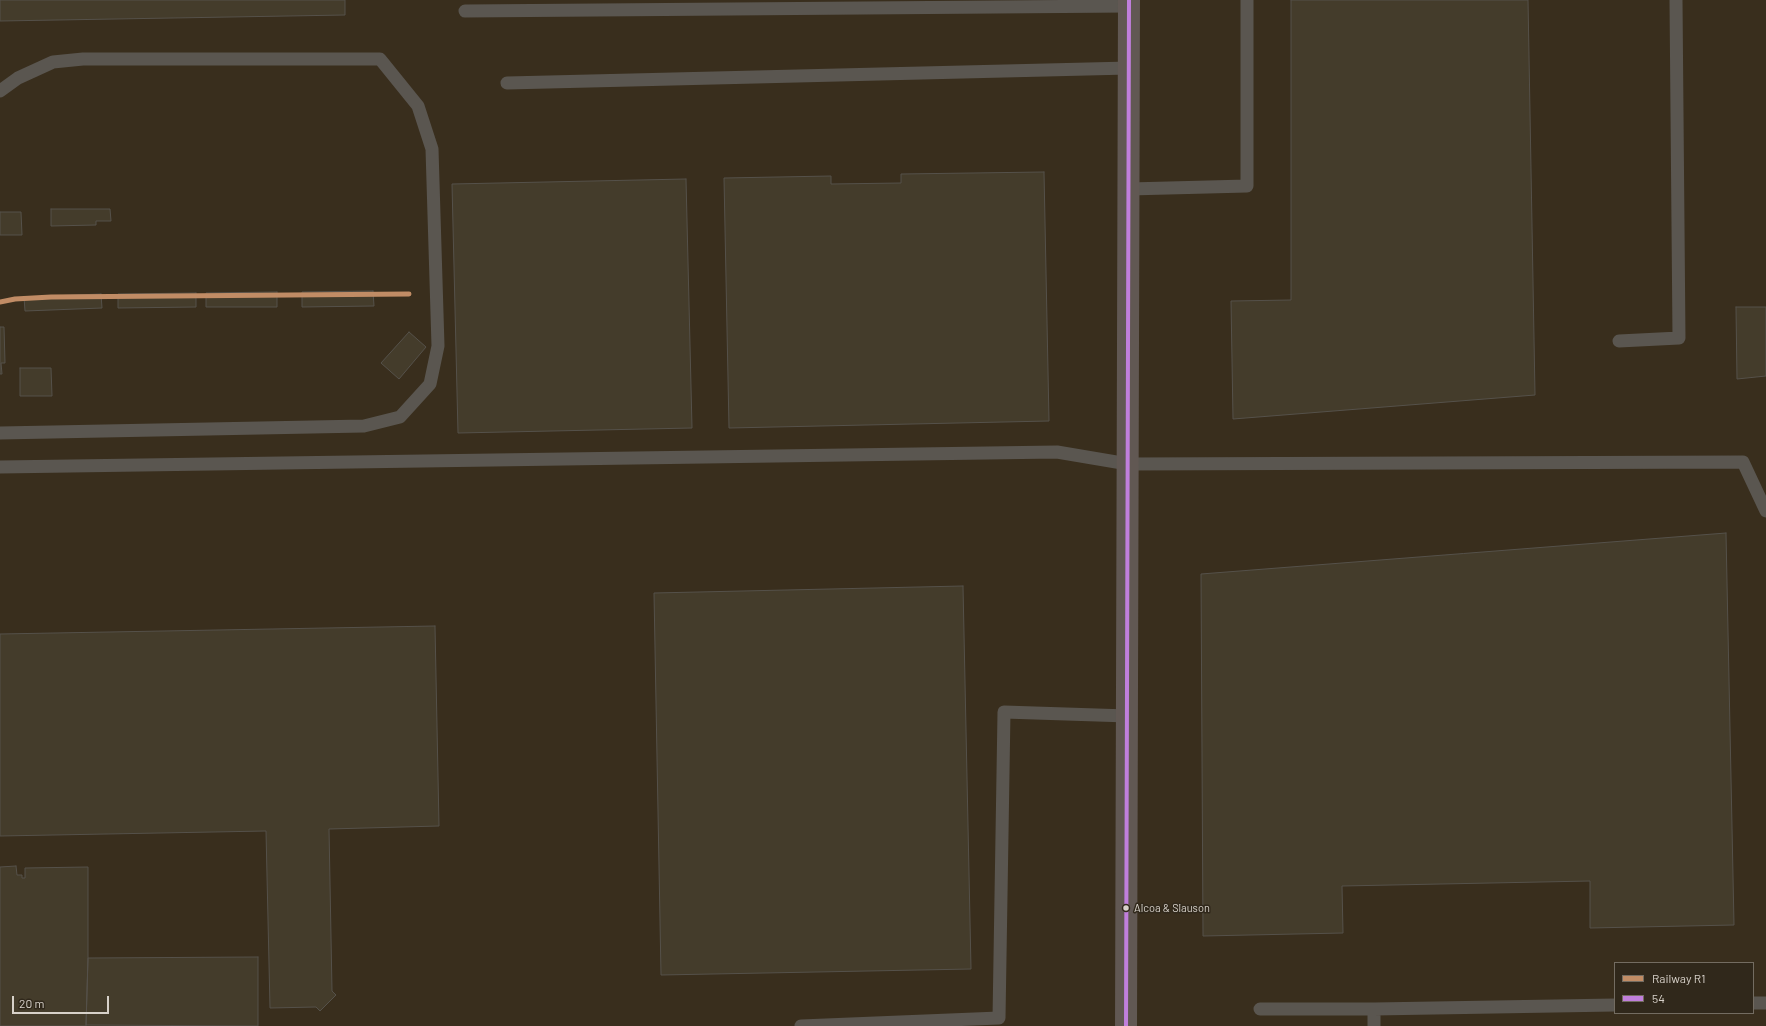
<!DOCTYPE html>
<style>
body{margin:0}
#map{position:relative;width:1766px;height:1026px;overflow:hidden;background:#2b2720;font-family:Barlow,sans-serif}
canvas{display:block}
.legend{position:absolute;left:1614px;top:962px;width:140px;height:52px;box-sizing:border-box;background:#30281b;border:1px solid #736c61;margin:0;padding:5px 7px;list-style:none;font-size:12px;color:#d7d1c9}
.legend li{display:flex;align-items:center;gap:8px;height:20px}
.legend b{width:20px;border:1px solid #736c61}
.scale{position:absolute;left:12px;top:996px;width:97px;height:18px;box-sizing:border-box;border:2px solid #d7d1c9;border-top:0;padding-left:5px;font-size:12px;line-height:14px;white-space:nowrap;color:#d7d1c9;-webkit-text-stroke:3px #30281b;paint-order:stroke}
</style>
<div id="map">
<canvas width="1766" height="1026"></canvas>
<ul class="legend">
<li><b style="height:5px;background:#c18c65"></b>Railway R1</li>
<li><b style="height:5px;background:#c07fdc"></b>54</li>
</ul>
<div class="scale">20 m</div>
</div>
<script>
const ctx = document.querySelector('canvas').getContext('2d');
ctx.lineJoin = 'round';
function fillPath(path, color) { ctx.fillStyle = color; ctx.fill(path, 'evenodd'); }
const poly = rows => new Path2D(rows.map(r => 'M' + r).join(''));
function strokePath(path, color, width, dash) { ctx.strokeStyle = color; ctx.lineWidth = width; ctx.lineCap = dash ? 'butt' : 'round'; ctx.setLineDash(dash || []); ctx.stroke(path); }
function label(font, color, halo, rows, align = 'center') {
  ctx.font = font + ' Barlow,sans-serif'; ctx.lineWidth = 3; ctx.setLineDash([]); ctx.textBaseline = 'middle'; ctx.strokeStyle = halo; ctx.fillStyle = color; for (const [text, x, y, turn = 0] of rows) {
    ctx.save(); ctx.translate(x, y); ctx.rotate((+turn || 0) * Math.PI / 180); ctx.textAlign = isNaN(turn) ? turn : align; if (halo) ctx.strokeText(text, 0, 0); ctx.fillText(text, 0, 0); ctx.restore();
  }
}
const built = poly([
 [0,0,1766,0,1766,1026,0,1026],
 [1615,963,1753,963,1753,1013,1615,1013]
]);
const building = poly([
 [0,0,345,0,345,15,0,21,0,0],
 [1291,0,1528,0,1535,395,1233,419,1231,301,1291,300,1291,0],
 [1044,172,1049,421,729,428,724,178,831,176,831,184,901,183,901,174,1044,172],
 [686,179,692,428,458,433,452,184,686,179],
 [51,209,110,209,111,221,96,221,96,225,51,226,51,209],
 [0,212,21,212,22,235,0,235,0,212],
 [373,291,374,306,302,307,302,292,373,291],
 [277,292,277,307,206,307,206,293,277,292],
 [196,293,196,307,118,308,118,294,196,293],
 [101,294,102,308,25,311,24,297,101,294],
 [1736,307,1766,307,1766,376,1737,379,1736,307],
 [0,327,4,327,5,363,1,363,2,374,0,374,0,327],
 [409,332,426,347,399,379,381,363,409,332],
 [20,368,51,368,52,396,20,396,20,368],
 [1726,533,1734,925,1590,928,1590,881,1342,886,1343,933,1203,936,1201,574,1726,533],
 [963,586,971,969,661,975,654,593,963,586],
 [435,626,439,826,329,829,332,991,336,995,320,1011,316,1007,270,1008,266,831,0,836,0,634,435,626],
 [16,866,17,875,22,875,22,878,25,878,25,868,88,867,88,958,86,1026,0,1026,0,867,16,866],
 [258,957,258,1026,86,1025,88,958,258,957]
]);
const lane = poly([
 [465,11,1129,6],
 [507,83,1129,68],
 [0,91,18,78,53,62,83,59,380,59,418,106,432,149,438,346,430,384,400,417,364,426,0,433],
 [1129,189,1247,186,1247,0],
 [1619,341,1679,338,1676,0],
 [0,467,1057,452,1128,464,1743,462,1766,511],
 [1753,1003,1766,1003],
 [1260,1009,1374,1009],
 [801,1026,999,1018,1004,712,1128,716],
 [1374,1026,1374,1009,1615,1005]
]);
const primary = poly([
 [1126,1026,1129,0]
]);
const bus1 = poly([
 [1126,1026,1129,0]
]);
const rail1 = poly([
 [0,302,15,299,51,297,409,294]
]);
const markers = [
 [1126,908,3.5,"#d7d1c9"]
];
const busNames = [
 ["Alcoa & Slauson",1134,908]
];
fillPath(built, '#392e1d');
fillPath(building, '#443c2b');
strokePath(building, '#55514a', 1);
strokePath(lane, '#5a5650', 13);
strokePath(primary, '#615853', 22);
strokePath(bus1, '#c07fdc', 4);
strokePath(rail1, '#c18c65', 5);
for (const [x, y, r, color] of markers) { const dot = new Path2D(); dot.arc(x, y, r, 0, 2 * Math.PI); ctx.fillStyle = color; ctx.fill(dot); strokePath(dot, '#30281b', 1.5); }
label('11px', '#d7d1c9', '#30281b', busNames, 'left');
</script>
